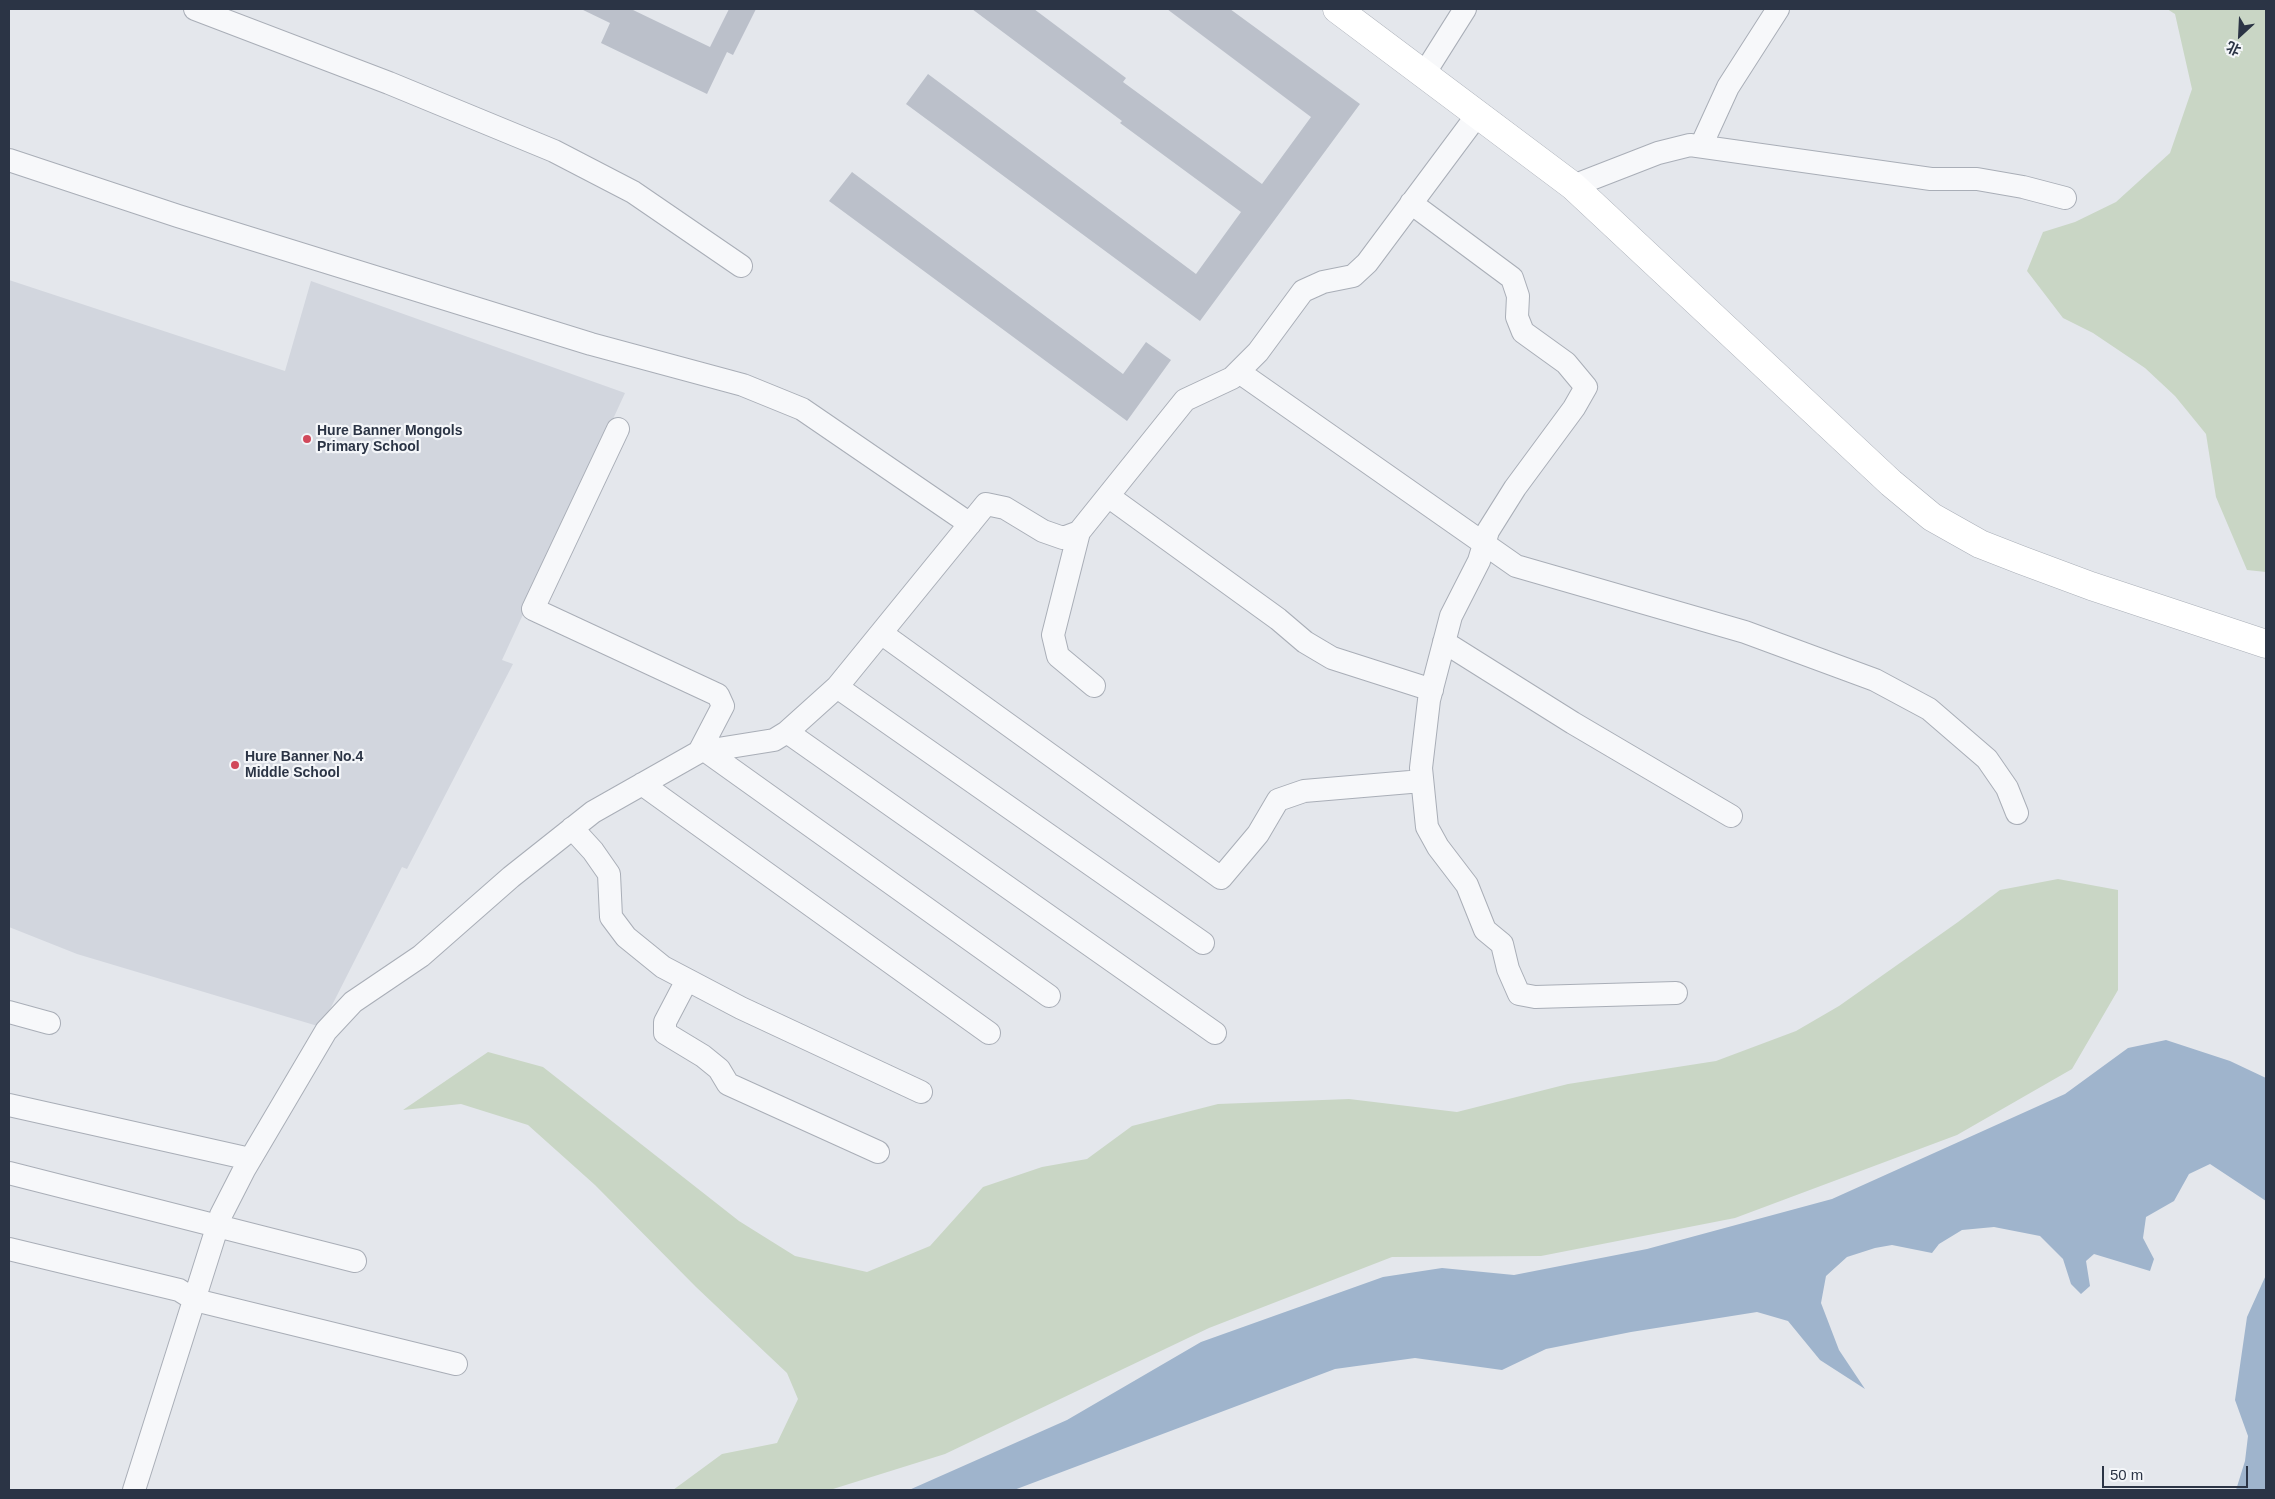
<!DOCTYPE html>
<meta charset="utf-8">
<style>
body{margin:0}
#map{position:relative;width:2275px;height:1499px;overflow:hidden;background:#e4e7ec;font-family:Helvetica,"Noto Sans SC",sans-serif}
canvas{display:block}
.frame{position:absolute;inset:0;border:10px solid #2b3445;pointer-events:none}
.north{position:absolute;left:2215px;top:10px;width:50px;height:50px;-webkit-text-stroke:4px #f4f6f9;paint-order:stroke;rotate:205deg;font-size:14px;font-weight:700;line-height:20px;text-align:center;color:#2b3445}
.north::after{content:'';display:block;margin:auto;width:18px;height:22px;background:#2b3445;clip-path:polygon(50% 0,100% 100%,50% 72%,0 100%)}
.scale{position:absolute;left:2102px;top:1466px;width:146px;height:22px;box-sizing:border-box;border:2px solid #2b3445;border-top:0;padding-left:6px;font-size:15px;line-height:18px;white-space:nowrap;color:#2b3445;-webkit-text-stroke:4px #f4f6f9;paint-order:stroke}
</style>
<div id="map">
<canvas width="2275" height="1499"></canvas>
<div class="frame"></div>
<div class="north">北</div>
<div class="scale">50 m</div>
</div>
<script>
const ctx = document.querySelector('canvas').getContext('2d');
ctx.lineJoin = 'round';
function fillPath(path, color) { ctx.fillStyle = color; ctx.fill(path, 'evenodd'); }
const poly = rows => new Path2D(rows.map(r => 'M' + r).join(''));
function strokePath(path, color, width, dash) { ctx.strokeStyle = color; ctx.lineWidth = width; ctx.lineCap = dash ? 'butt' : 'round'; ctx.setLineDash(dash || []); ctx.stroke(path); }
function label(font, color, halo, rows, align = 'center') {
  ctx.font = font + ' Helvetica,sans-serif'; ctx.lineWidth = 4.5; ctx.setLineDash([]); ctx.textBaseline = 'middle'; ctx.strokeStyle = halo; ctx.fillStyle = color; for (const [text, x, y, turn = 0] of rows) {
    ctx.save(); ctx.translate(x, y); ctx.rotate((+turn || 0) * Math.PI / 180); ctx.textAlign = isNaN(turn) ? turn : align; if (halo) ctx.strokeText(text, 0, 0); ctx.fillText(text, 0, 0); ctx.restore();
  }
}
const built = poly([
 [9,280,285,371,311,281,625,393,502,660,513,664,407,869,402,867,321,1027,77,954,9,927]
]);
const green = poly([
 [2167,9,2266,9,2266,572,2247,570,2216,497,2206,434,2175,396,2145,368,2093,333,2063,318,2027,271,2043,232,2075,222,2116,202,2170,153,2192,89,2175,14],
 [2058,879,2118,890,2118,990,2072,1069,1957,1135,1735,1218,1541,1256,1392,1257,1209,1328,945,1454,833,1489,673,1490,722,1454,777,1443,798,1399,787,1373,696,1287,595,1185,528,1125,461,1104,403,1110,488,1052,543,1067,739,1221,795,1256,867,1272,930,1246,983,1187,1042,1167,1087,1159,1132,1126,1218,1104,1349,1099,1457,1112,1568,1084,1716,1061,1796,1031,1839,1006,1958,922,2000,890]
]);
const water = poly([
 [2166,1040,2230,1061,2266,1078,2266,1201,2210,1164,2189,1174,2174,1201,2146,1217,2143,1238,2154,1259,2150,1271,2094,1254,2086,1261,2090,1286,2081,1294,2071,1284,2063,1259,2040,1236,1994,1227,1962,1230,1939,1244,1932,1253,1892,1245,1875,1248,1847,1257,1826,1276,1821,1303,1839,1350,1865,1389,1820,1360,1788,1321,1757,1312,1631,1332,1546,1349,1502,1370,1415,1358,1335,1369,1014,1490,909,1490,1067,1420,1201,1342,1383,1277,1442,1268,1514,1275,1647,1249,1832,1199,2065,1094,2128,1048],
 [2266,1275,2266,1490,2236,1490,2245,1461,2248,1436,2235,1400,2247,1317]
]);
const building = poly([
 [581,9,631,9,710,47,729,9,756,9,733,55,727,52,707,94,601,43,610,23],
 [972,9,1034,9,1126,78,1123,82,1262,184,1311,117,1167,9,1230,9,1360,104,1200,321,906,104,928,74,1196,274,1241,212,1120,123,1122,121],
 [852,172,1123,374,1146,342,1171,360,1127,421,829,201]
]);
const street = poly([
 [195,9,389,83,554,151,633,192,741,266],
 [1424,74,1465,9],
 [1701,146,1728,87,1778,9],
 [9,160,178,216,591,344,743,385,802,409,970,524],
 [1573,186,1658,153,1690,145,1931,179,1977,179,2023,187,2065,198],
 [1411,203,1512,278,1518,296,1517,317,1523,332,1566,363,1586,387,1574,408,1515,488,1488,531,1479,561,1451,616,1429,700,1421,768,1427,827,1438,847,1467,885,1485,930,1502,944,1508,969,1519,994,1535,997,1676,993],
 [1239,372,1516,566,1745,632,1875,680,1929,709,1987,759,2007,788,2017,813],
 [618,429,533,609,718,695,723,706,699,752],
 [1108,496,1278,619,1305,642,1332,658,1432,690],
 [1079,532,1053,635,1058,656,1094,686],
 [881,633,1221,878,1258,834,1278,800,1304,791,1422,781],
 [1444,642,1573,723,1731,816],
 [837,687,1203,943],
 [787,732,1215,1033],
 [706,751,1049,996],
 [642,784,989,1033],
 [572,828,593,851,609,874,611,917,626,937,663,967,741,1008,921,1092],
 [687,980,665,1022,665,1033,703,1056,719,1069,728,1084,878,1152],
 [9,1012,49,1023],
 [9,1105,250,1159],
 [9,1173,355,1261],
 [9,1249,179,1290,195,1300,456,1364],
 [134,1490,221,1215,244,1170,326,1031,353,1002,421,956,511,877,593,812,699,752,774,740,787,732,837,687,986,504,1005,508,1043,531,1063,538,1079,532,1185,400,1232,378,1258,352,1303,291,1323,282,1353,276,1367,263,1478,114]
]);
const secondary = poly([
 [1337,9,1573,186,1891,483,1932,517,1980,544,2021,560,2091,586,2266,644]
]);
const markers = [
 [307,439,5,"#d1495b"],
 [235,765,5,"#d1495b"]
];
const poiNames = [
 ["Hure Banner Mongols",317,431],
 ["Primary School",317,447],
 ["Hure Banner No.4",245,757],
 ["Middle School",245,773]
];
fillPath(built, '#d2d6de');
fillPath(green, '#c9d6c5');
fillPath(water, '#9fb4cc');
fillPath(building, '#bbc0ca');
strokePath(street, '#a9aeb7', 24);
strokePath(secondary, '#a9aeb7', 29);
strokePath(street, '#f7f8fa', 22);
strokePath(secondary, '#fff', 28);
for (const [x, y, r, color] of markers) { const dot = new Path2D(); dot.arc(x, y, r, 0, 2 * Math.PI); ctx.fillStyle = color; ctx.fill(dot); strokePath(dot, '#f4f6f9', 2); }
label('bold 14px', '#2b3445', '#f4f6f9', poiNames, 'left');
</script>
